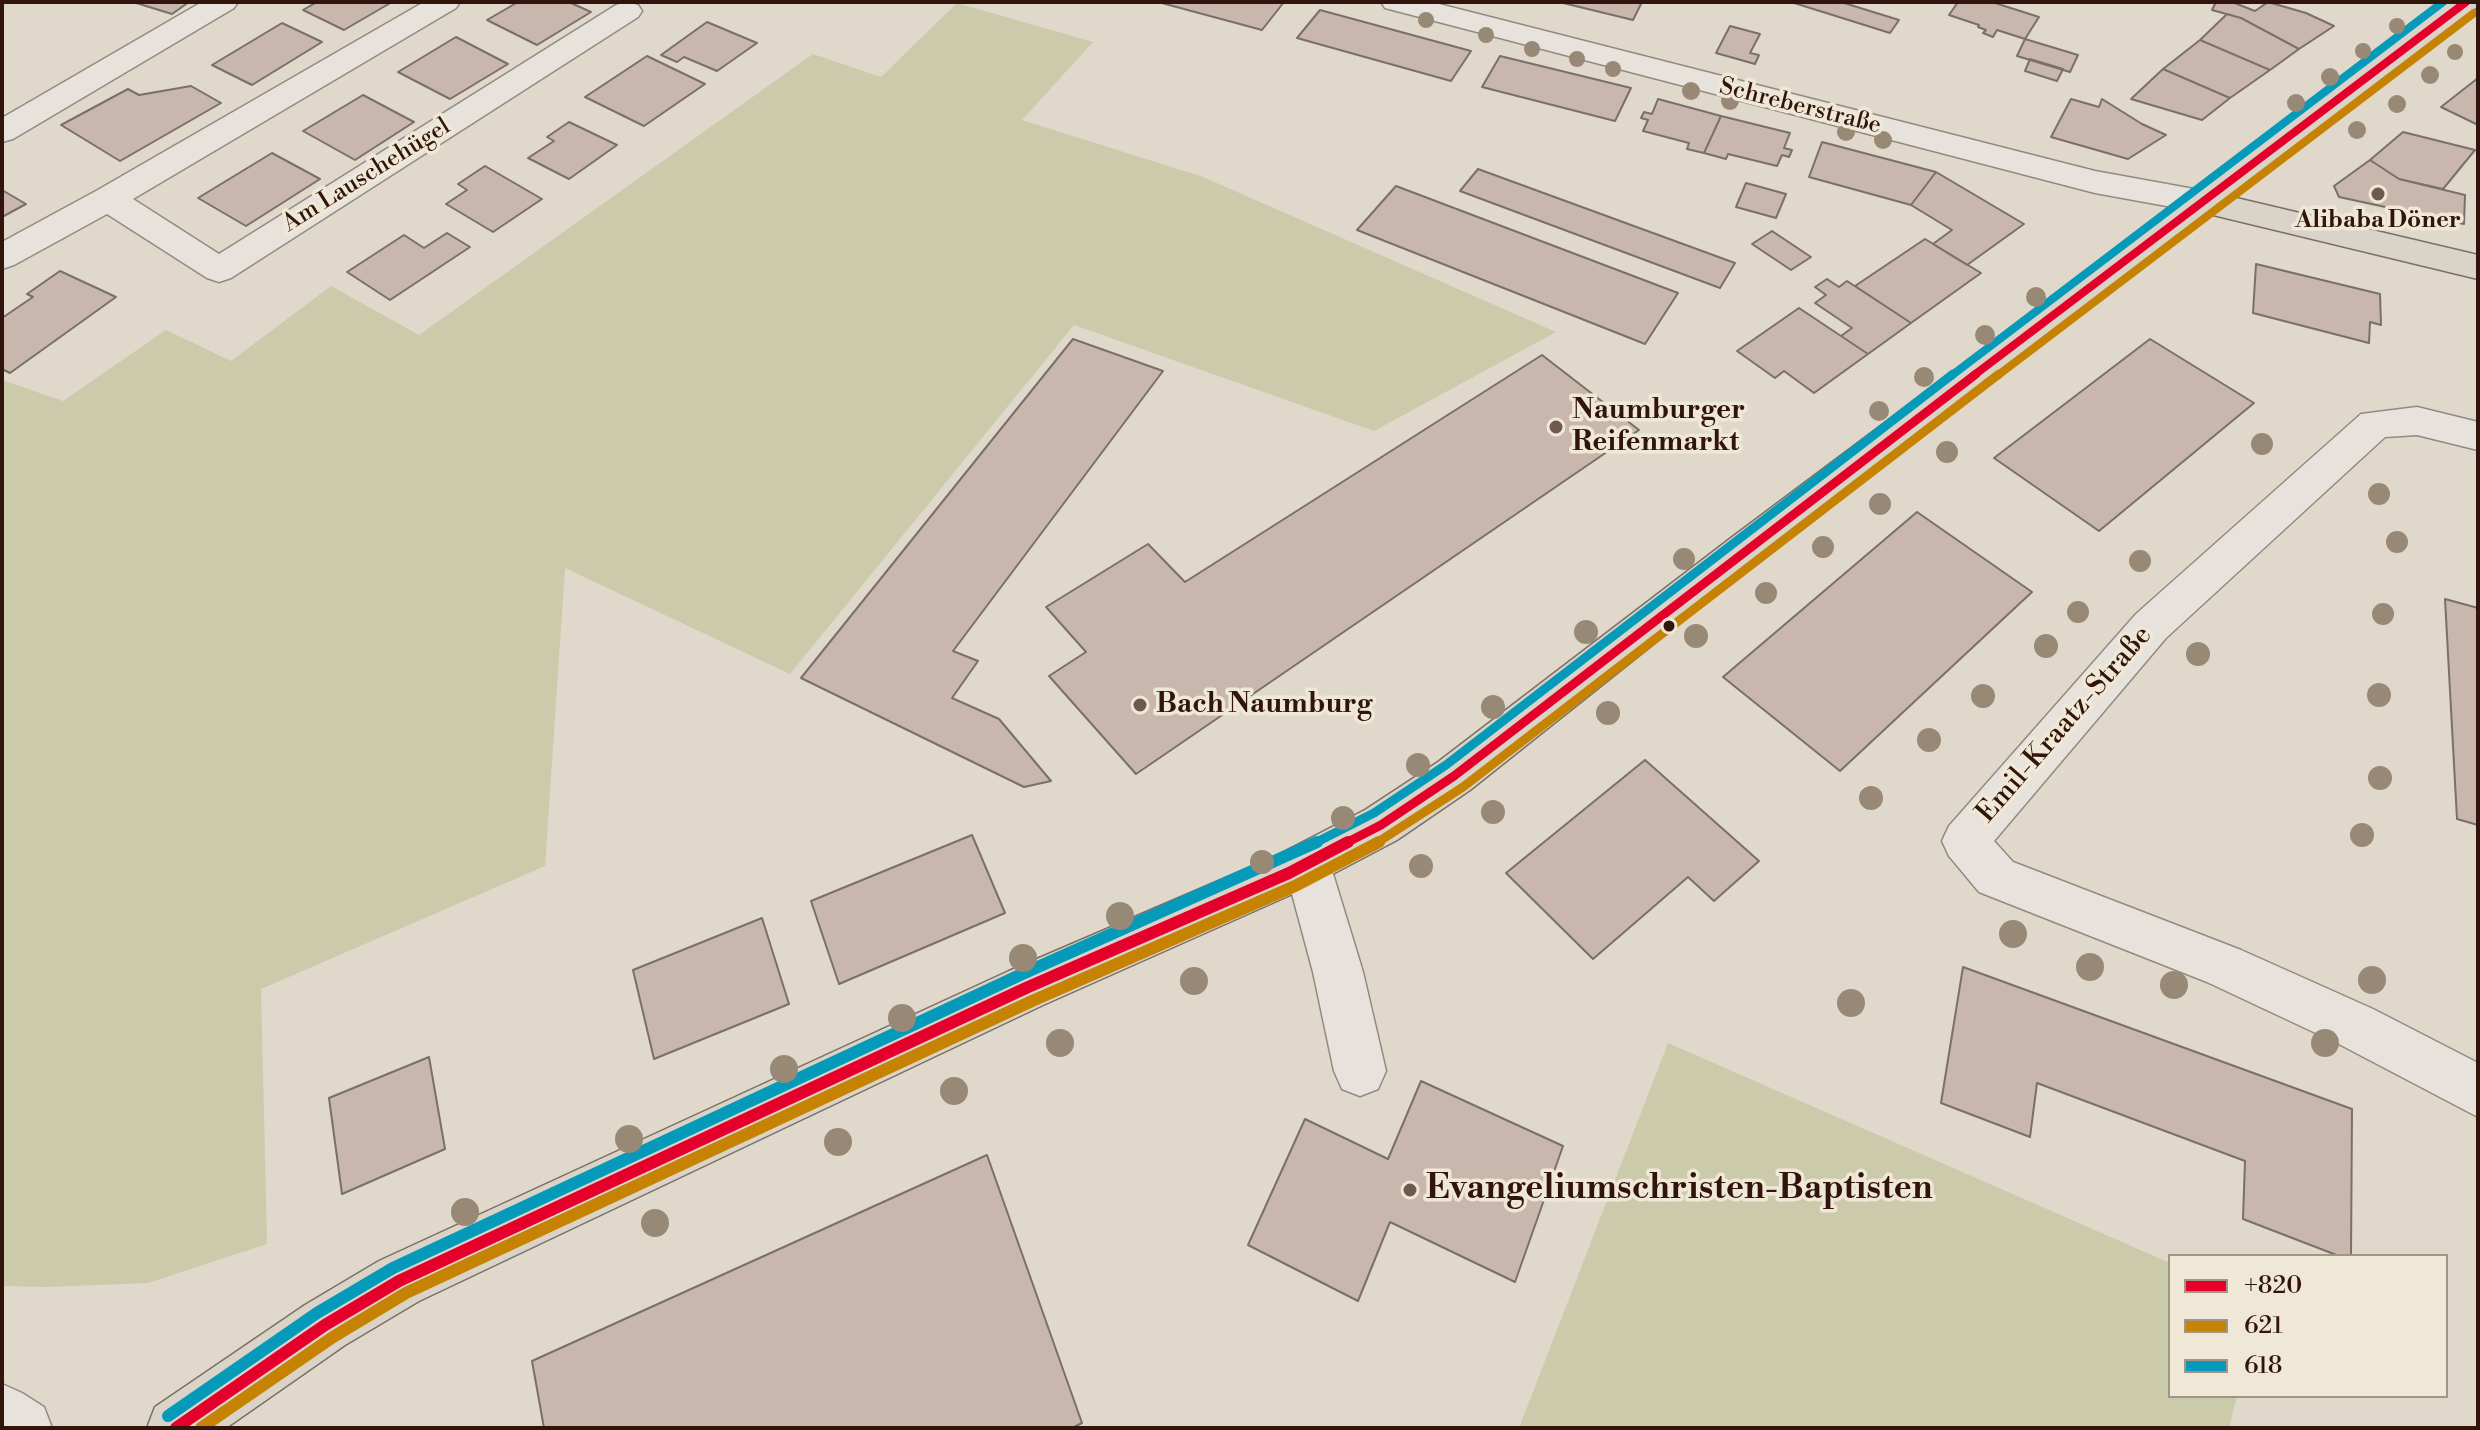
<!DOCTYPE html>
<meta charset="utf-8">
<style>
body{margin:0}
#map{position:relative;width:2480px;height:1430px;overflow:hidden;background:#e0d8ca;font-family:"Libre Bodoni",serif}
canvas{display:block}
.frame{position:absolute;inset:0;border:4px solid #32150a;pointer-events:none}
.legend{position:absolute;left:2168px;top:1254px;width:280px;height:144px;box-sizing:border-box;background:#f0e8d7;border:2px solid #a49485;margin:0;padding:10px 14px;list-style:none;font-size:24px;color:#32150a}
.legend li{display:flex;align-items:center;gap:16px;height:40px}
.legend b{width:40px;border:2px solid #a49485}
</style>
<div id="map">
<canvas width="2480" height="1430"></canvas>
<div class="frame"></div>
<ul class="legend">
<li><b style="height:10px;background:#e4002b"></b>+820</li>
<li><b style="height:10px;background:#c68202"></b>621</li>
<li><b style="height:10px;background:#059aba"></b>618</li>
</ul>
</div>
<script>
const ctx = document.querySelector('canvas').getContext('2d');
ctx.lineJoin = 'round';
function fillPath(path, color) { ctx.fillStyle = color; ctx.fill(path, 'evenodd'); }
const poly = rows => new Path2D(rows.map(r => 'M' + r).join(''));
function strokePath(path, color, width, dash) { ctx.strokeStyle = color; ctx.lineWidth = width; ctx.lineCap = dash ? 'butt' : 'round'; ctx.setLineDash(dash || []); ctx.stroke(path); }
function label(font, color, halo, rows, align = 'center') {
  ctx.font = font + ' "Libre Bodoni",serif'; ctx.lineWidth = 7; ctx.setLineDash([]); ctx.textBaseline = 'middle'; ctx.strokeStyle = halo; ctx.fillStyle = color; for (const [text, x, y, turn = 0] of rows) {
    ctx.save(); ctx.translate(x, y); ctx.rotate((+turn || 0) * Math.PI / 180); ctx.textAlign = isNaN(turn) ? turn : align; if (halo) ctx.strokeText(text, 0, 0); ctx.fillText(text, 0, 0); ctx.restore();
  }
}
const green = poly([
 [957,3,1093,42,1022,120,1203,177,1556,332,1374,431,1074,325,790,674,565,568,545,866,261,989,267,1244,148,1283,47,1287,2,1286,2,380,63,401,166,330,231,361,331,286,419,335,813,54,881,77],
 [1668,1043,2170,1263,2170,1396,2237,1396,2229,1428,1519,1428]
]);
const building = poly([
 [133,2,189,2,172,14,133,2],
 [317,2,392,2,344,30,303,10,317,2],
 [518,2,569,2,591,12,537,45,487,20,518,2],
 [1158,2,1284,2,1262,30,1158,2],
 [1559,2,1642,2,1633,20,1559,2],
 [1791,2,1841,2,1899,20,1890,33,1791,2],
 [1958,2,1992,2,2039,17,2025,39,1997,30,1993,37,1983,33,1986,30,1978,27,1979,25,1949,15,1958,2],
 [2216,2,2232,2,2255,11,2268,2,2306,13,2334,26,2299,49,2241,18,2212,10,2216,2],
 [1320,10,1471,51,1451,81,1297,38,1320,10],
 [2227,14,2241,18,2299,49,2270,70,2200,40,2227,14],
 [707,22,757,43,717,71,684,57,677,62,661,55,707,22],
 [282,23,322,42,252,85,212,65,282,23],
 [1730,26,1760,34,1750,53,1759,55,1755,64,1716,53,1730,26],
 [456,37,508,64,450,99,398,72,456,37],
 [2025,39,2078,55,2070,72,2017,56,2025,39],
 [2200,40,2270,70,2230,98,2163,69,2200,40],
 [647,56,705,84,644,126,585,97,647,56],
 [1500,56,1631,88,1615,121,1482,87,1500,56],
 [2030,59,2063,69,2057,81,2025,71,2030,59],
 [2163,69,2230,98,2202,120,2131,99,2163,69],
 [2478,78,2478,125,2441,107,2478,78],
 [191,86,221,103,120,161,61,125,128,89,139,95,191,86],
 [363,95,414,122,355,160,303,131,363,95],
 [1658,99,1721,116,1704,153,1687,149,1689,143,1643,131,1648,120,1641,118,1644,112,1652,114,1658,99],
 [2071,99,2099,107,2102,99,2142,124,2166,135,2128,159,2051,137,2071,99],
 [1721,116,1790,133,1784,148,1792,150,1789,157,1782,155,1777,166,1728,154,1726,159,1704,153,1721,116],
 [569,122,617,145,569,179,528,158,554,141,547,137,569,122],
 [2403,132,2475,150,2443,189,2399,179,2370,160,2403,132],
 [1822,142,1936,172,1911,205,1809,177,1822,142],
 [272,153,320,179,246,226,198,198,272,153],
 [2370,160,2399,179,2465,195,2464,224,2339,197,2334,186,2370,160],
 [485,166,542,199,493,232,446,204,467,190,458,184,485,166],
 [1478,169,1735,263,1720,288,1460,191,1478,169],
 [1936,172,2024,224,1967,265,1933,244,1952,230,1911,205,1936,172],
 [1746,183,1786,194,1776,218,1736,207,1746,183],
 [1396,186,1678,293,1645,344,1357,230,1396,186],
 [2,190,26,204,2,217,2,190],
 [1772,231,1811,257,1791,270,1752,244,1772,231],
 [447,233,470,247,390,300,347,272,404,235,424,248,447,233],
 [1925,239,1981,273,1911,323,1855,286,1925,239],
 [2256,264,2380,294,2381,325,2370,322,2369,343,2253,313,2256,264],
 [60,271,116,297,10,373,2,369,2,318,33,297,27,294,60,271],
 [1827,279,1839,287,1847,281,1911,323,1868,354,1841,336,1852,328,1815,303,1826,295,1815,287,1827,279],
 [1799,308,1868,354,1814,393,1784,371,1775,378,1737,351,1799,308],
 [1073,339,1163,371,953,651,978,661,952,698,999,719,1051,781,1024,787,801,678,1073,339],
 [2150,339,2254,403,2099,531,1994,458,2150,339],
 [1542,355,1639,430,1136,774,1049,676,1086,652,1046,607,1148,544,1185,582,1542,355],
 [1917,512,2032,592,1840,771,1723,677,1917,512],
 [2445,599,2478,608,2478,825,2457,819,2445,599],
 [1645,760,1759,861,1714,901,1688,877,1593,959,1506,873,1645,760],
 [972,835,1005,913,839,984,811,901,972,835],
 [762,918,789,1004,654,1059,633,970,762,918],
 [1963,967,2352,1109,2351,1256,2339,1256,2243,1219,2245,1161,2037,1083,2030,1137,1941,1103,1963,967],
 [429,1057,445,1149,342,1194,329,1098,429,1057],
 [1421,1081,1563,1146,1515,1282,1390,1222,1358,1301,1248,1245,1305,1119,1388,1159,1421,1081],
 [987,1155,1082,1423,1072,1428,544,1428,532,1361,987,1155]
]);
const minor = poly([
 [202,2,238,2,234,8,13,139,2,142,2,118,202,2],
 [424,2,460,2,456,8,133,199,219,254,616,5,627,2,638,5,642,11,638,17,231,278,219,282,207,278,107,214,14,265,2,269,2,242,96,191,424,2],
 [1381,2,1431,2,2095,171,2205,191,2217,194,2222,202,2217,210,2205,213,2095,193,1385,8,1381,2],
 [2417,407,2478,422,2478,450,2417,435,2385,437,2166,638,1994,841,2013,862,2241,950,2373,1009,2478,1063,2478,1117,2337,1043,2207,982,1979,892,1949,856,1942,841,1949,826,2136,614,2361,414,2417,407],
 [1307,843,1324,849,1330,864,1363,972,1386,1071,1378,1089,1360,1096,1342,1089,1334,1071,1313,972,1284,864,1290,849,1307,843],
 [2,1384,22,1393,44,1407,52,1428,2,1428,2,1384]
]);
const major = poly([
 [2447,2,2478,2,2478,6,2232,197,2478,255,2478,279,2209,214,1759,560,1470,790,1397,840,1306,888,1043,1005,419,1301,345,1345,226,1428,147,1428,155,1407,305,1305,379,1261,1009,971,1272,858,1365,810,1438,762,1731,538,2447,2]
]);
const bus1Far2 = poly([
 [1973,376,2466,2]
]);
const bus1Far1 = poly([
 [1344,844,1381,825,1454,776,1976,374]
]);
const bus1 = poly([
 [176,1428,325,1325,399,1281,1026,988,1289,873,1348,842]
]);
const bus2Far2 = poly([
 [1997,376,2474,13]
]);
const bus2Far1 = poly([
 [1375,844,1463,787,1999,374]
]);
const bus2 = poly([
 [201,1428,333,1337,406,1293,1032,1001,1295,886,1379,842]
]);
const bus3Far2 = poly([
 [1951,376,2443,2]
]);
const bus3Far1 = poly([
 [1313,844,1374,813,1446,765,1953,374]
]);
const bus3 = poly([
 [168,1416,317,1313,393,1268,1020,975,1317,842]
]);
const trees = [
 [1426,20,8],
 [2397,26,8],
 [1486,35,8],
 [1532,49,8],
 [2363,51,8],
 [2455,52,8],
 [1577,59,8],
 [1613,69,8],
 [2430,75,9],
 [2330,77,9],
 [1691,91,9],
 [1730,101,9],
 [2296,103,9],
 [2397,104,9],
 [2357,130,9],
 [1846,132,9],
 [1883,140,9],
 [2036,297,10],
 [1985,335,10],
 [1924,377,10],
 [1879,411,10],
 [2262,444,11],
 [1947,452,11],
 [2379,494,11],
 [1880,504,11],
 [2397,542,11],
 [1823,547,11],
 [1684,559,11],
 [2140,561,11],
 [1766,593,11],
 [2078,612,11],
 [2383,614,11],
 [1586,632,12],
 [1696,636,12],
 [2046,646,12],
 [2198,654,12],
 [2379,695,12],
 [1983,696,12],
 [1493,707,12],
 [1608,713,12],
 [1929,740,12],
 [1418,765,12],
 [2380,778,12],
 [1871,798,12],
 [1493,812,12],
 [1343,818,12],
 [2362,835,12],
 [1262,862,12],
 [1421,866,12],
 [1120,916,14],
 [2013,934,14],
 [1023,958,14],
 [2090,967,14],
 [2372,980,14],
 [1194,981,14],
 [2174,985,14],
 [1851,1003,14],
 [902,1018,14],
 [1060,1043,14],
 [2325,1043,14],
 [784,1069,14],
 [954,1091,14],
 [629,1139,14],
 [838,1142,14],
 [465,1212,14],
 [655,1223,14]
];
const markers = [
 [2378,194,8,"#6f594d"],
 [1556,427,8,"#6f594d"],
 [1669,626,7,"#32150a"],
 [1140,705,8,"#6f594d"],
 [1410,1190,8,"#6f594d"]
];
const farStreetnames = [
 ["Schreberstraße",1800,107,14],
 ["Am Lauschehügel",367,176,-32]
];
const farPoinames = [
 ["Alibaba Döner",2378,221]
];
const poiNames = [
 ["Naumburger",1572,411],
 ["Reifenmarkt",1572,443],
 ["Bach Naumburg",1156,705]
];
const streetNames = [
 ["Emil-Kraatz-Straße",2065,725,-49]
];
const nearPoinames = [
 ["Evangeliumschristen-Baptisten",1426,1190]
];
fillPath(green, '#cbcaaa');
fillPath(building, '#c9b7ad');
strokePath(building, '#797068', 2);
strokePath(minor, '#928a81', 3);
strokePath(major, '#797068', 3);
fillPath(minor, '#e7e3dc');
fillPath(major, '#dad3c7');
strokePath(bus1Far2, '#e4002b', 8);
strokePath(bus1Far1, '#e4002b', 9);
strokePath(bus1, '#e4002b', 12);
strokePath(bus2Far2, '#c68202', 8);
strokePath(bus2Far1, '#c68202', 9);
strokePath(bus2, '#c68202', 12);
strokePath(bus3Far2, '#059aba', 8);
strokePath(bus3Far1, '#059aba', 9);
strokePath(bus3, '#059aba', 12);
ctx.fillStyle = '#978976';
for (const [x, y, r] of trees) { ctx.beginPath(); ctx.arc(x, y, r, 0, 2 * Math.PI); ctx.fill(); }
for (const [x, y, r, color] of markers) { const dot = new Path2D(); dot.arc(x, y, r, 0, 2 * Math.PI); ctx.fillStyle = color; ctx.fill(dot); strokePath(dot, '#f0e8d7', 3); }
label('24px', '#32150a', '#f0e8d7', farStreetnames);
label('bold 24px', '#32150a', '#f0e8d7', farPoinames);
label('bold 28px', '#32150a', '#f0e8d7', poiNames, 'left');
label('28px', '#32150a', '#f0e8d7', streetNames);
label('bold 34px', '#32150a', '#f0e8d7', nearPoinames, 'left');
</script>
